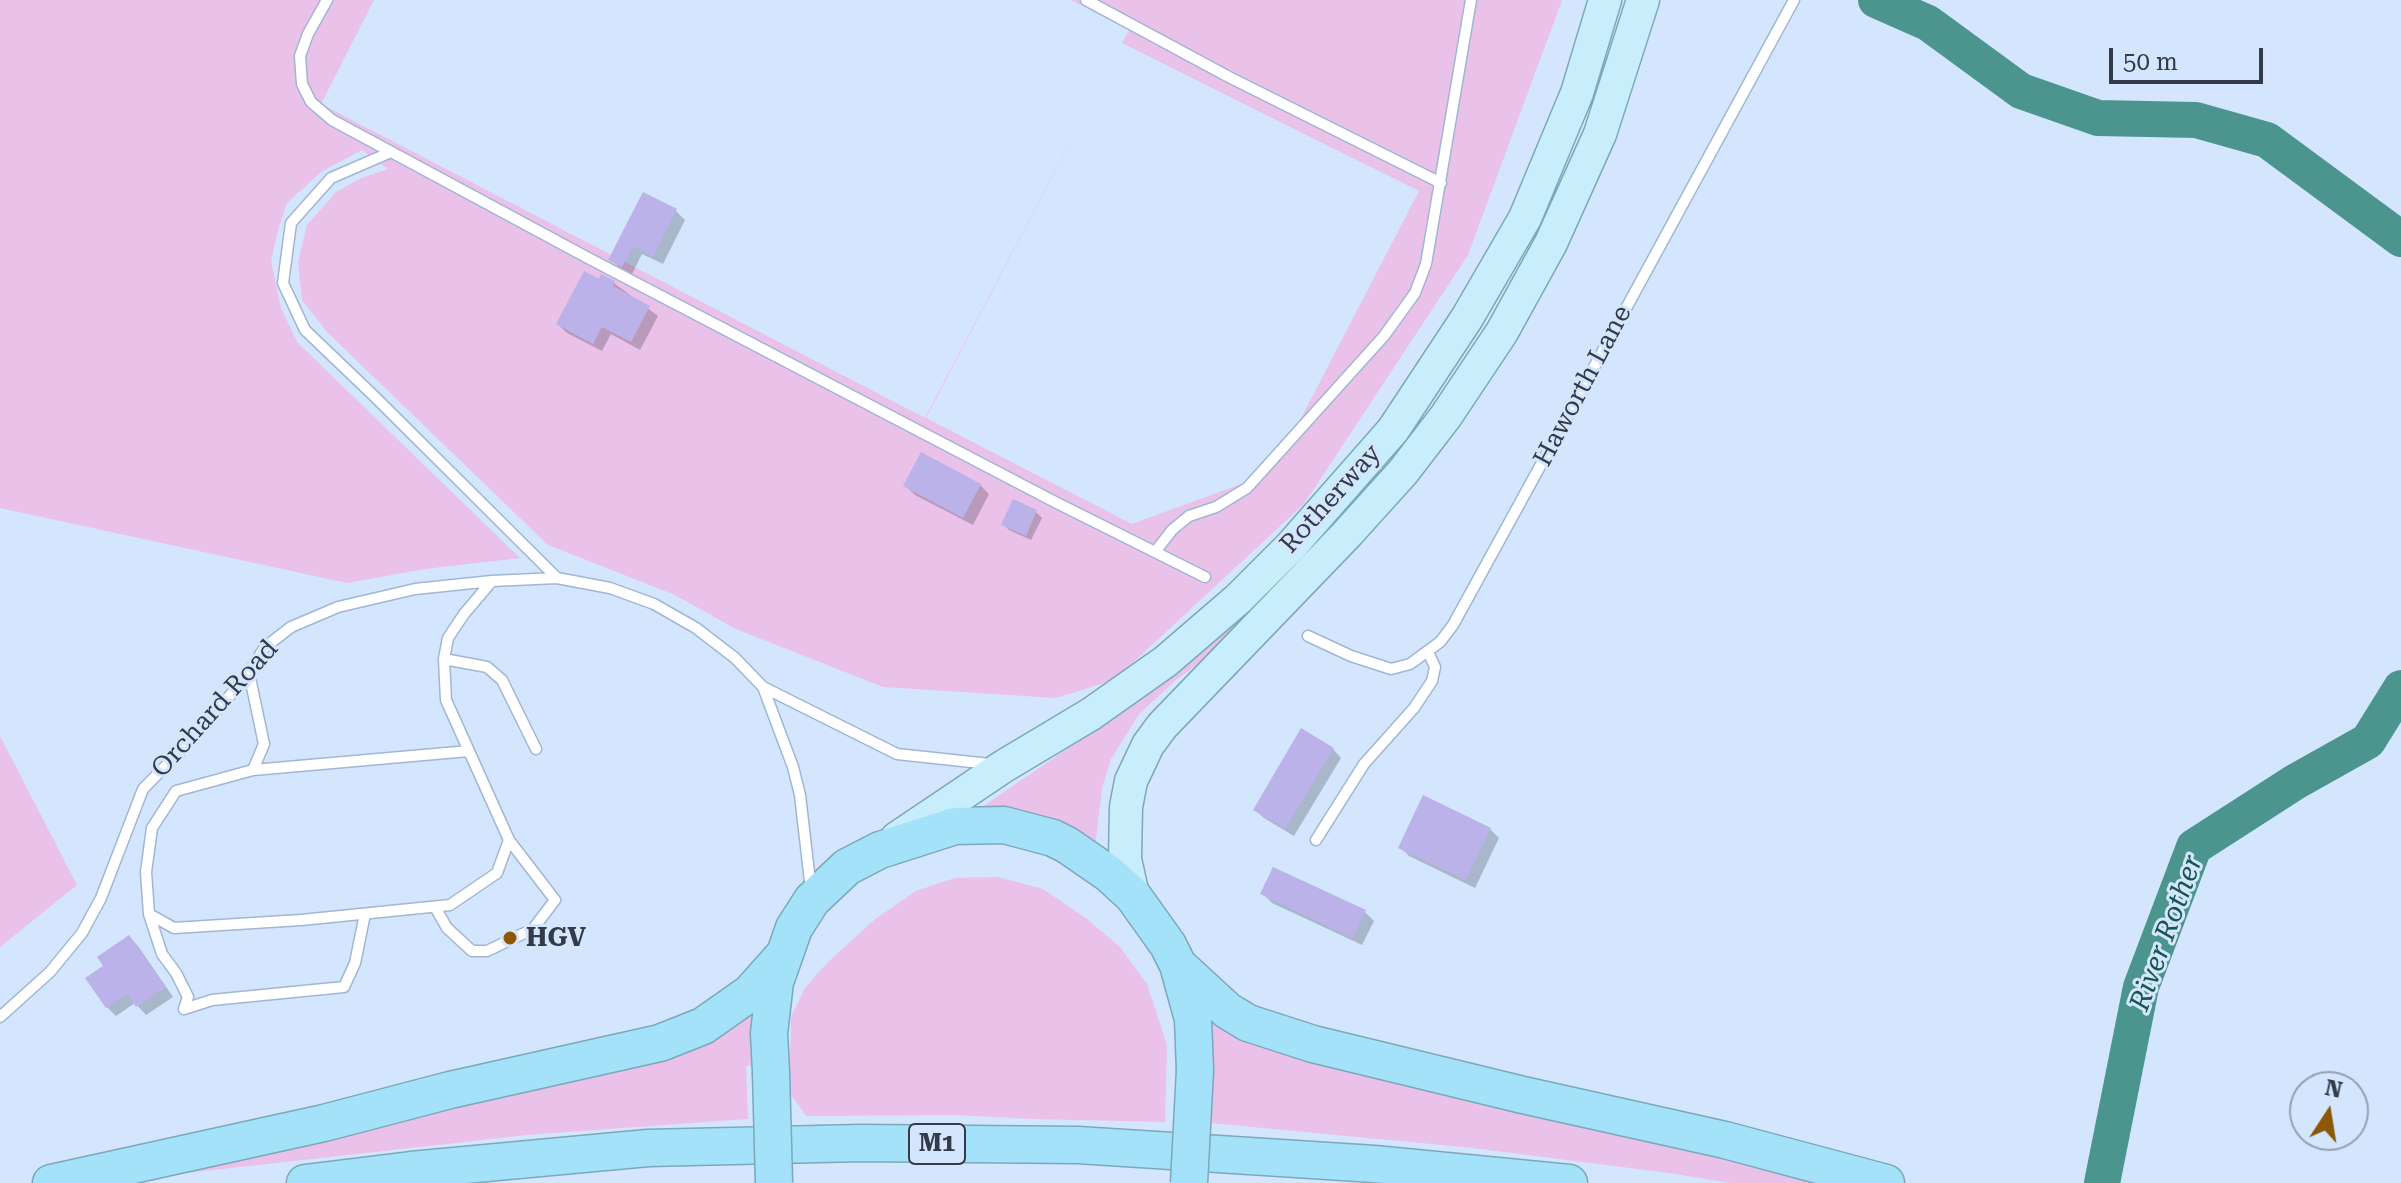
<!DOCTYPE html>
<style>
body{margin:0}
#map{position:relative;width:2401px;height:1183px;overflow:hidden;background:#d4e5fe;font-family:"Roboto Serif",serif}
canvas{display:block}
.north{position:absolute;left:2289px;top:1071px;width:80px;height:80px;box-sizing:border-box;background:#d4e5fe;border:2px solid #94a1b5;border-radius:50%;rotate:12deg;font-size:22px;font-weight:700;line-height:32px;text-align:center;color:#333b48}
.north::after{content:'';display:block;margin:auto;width:28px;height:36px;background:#8c5806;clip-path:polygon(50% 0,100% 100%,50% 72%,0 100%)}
.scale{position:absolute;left:2109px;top:48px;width:154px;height:36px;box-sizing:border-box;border:4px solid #333b48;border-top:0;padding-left:10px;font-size:24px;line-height:28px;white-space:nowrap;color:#333b48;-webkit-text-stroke:6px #d4e5fe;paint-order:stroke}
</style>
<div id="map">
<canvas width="2401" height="1183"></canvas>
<div class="north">N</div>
<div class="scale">50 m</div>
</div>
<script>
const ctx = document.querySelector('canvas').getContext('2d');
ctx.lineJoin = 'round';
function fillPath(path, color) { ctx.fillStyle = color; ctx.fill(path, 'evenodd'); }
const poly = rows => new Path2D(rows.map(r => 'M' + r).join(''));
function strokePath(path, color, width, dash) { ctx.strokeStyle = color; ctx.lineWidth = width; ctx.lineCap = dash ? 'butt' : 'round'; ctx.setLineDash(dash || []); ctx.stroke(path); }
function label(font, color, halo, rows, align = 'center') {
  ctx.font = font + ' "Roboto Serif",serif'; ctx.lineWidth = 6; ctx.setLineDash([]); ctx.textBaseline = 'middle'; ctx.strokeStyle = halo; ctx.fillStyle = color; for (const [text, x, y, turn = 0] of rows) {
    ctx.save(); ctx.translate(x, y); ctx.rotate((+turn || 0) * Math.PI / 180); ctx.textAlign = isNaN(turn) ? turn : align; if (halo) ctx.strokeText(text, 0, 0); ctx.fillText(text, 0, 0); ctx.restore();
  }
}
const green = poly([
 [0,0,374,0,321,104,925,418,1122,43,926,418,1132,524,1244,483,1297,426,1419,191,1122,43,1129,30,1071,0,1562,0,1468,255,1304,504,1114,680,1056,698,883,687,736,629,675,595,548,545,327,332,302,300,298,262,307,225,336,192,361,178,388,169,362,150,321,172,287,203,278,230,271,261,281,308,297,342,520,558,425,569,347,583,0,508],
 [1290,575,1226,648,1202,661,1176,680,1139,714,1111,759,1102,788,1095,849,972,814,1144,696],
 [0,736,77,885,0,947],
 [998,877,1043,889,1087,919,1120,947,1147,984,1167,1045,1165,1122,1032,1119,956,1115,806,1116,790,1093,790,1062,791,1017,805,988,826,964,874,920,916,891,955,878],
 [1199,1002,1511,1104,1817,1183,1730,1183,1669,1173,1473,1148,1210,1123],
 [753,1015,753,1065,746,1066,748,1119,527,1135,168,1175,712,1039]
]);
const shadow = poly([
 [644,194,676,211,685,220,663,264,642,254,632,274,620,268,611,259],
 [599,281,614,283,658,316,640,350,611,334,602,351,567,333,558,324],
 [980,485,989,494,973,525,915,495,906,486],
 [1014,501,1036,512,1042,518,1031,540,1009,530,1003,524],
 [1333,749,1341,758,1294,836,1264,818,1255,810],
 [1490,829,1499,838,1475,888,1409,856,1400,847],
 [1263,894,1365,912,1374,921,1362,945,1272,903],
 [129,937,138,946,173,997,146,1015,135,1003,116,1016,107,1007,106,966]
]);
const river = poly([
 [1876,0,1928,23,2021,91,2098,118,2196,120,2267,140,2401,239],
 [2102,1183,2141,987,2194,847,2295,782,2368,741,2401,688]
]);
const building = poly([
 [643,192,677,209,653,257,633,246,622,267,608,260],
 [584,271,599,279,601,274,615,281,613,286,650,306,631,342,602,327,593,344,556,324],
 [921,452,981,484,963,518,903,486],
 [1013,499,1037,510,1026,536,1001,525],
 [1301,728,1334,748,1285,829,1253,810],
 [1423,795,1491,828,1466,880,1398,848],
 [1273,867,1366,910,1353,938,1260,894],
 [129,935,166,987,136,1007,127,994,106,1008,85,978,103,966,97,957]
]);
const lane = poly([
 [327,0,308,34,300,56,302,84,311,102,332,120,590,259,1055,502,1205,577],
 [1086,0,1229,77,1441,183],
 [391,152,331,178,291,223,283,283,305,330,373,395,557,578],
 [1155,552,1172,530,1189,516,1216,507,1247,488,1384,336,1415,293,1426,264,1471,0],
 [1308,636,1351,656,1391,669,1410,664,1440,642,1453,625,1538,470,1794,0],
 [444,659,487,667,502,680,536,749],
 [249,673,264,744,253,770,176,791,152,828,146,872,149,914,174,928,301,920,450,905,497,873,509,840],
 [763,687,793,767,800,795,811,890],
 [253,770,469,751],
 [1316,840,1364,764,1414,708,1432,681,1435,667,1428,652],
 [435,907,447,928,472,951,487,951,533,929,555,900,509,840,446,700,444,659,448,638,464,614,492,581],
 [149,914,162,954,176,973,188,997,184,1009],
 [184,1009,212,1000,344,987,355,963,365,914],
 [0,1017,50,972,82,933,101,898,143,789,199,732,249,673,264,648,291,627,338,607,415,589,492,581,557,578,610,588,654,604,696,628,735,658,763,687,897,754,990,764]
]);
const primary = poly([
 [897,838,1004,766,1091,714,1166,661,1238,599,1291,546,1393,430,1467,318,1525,218,1577,93,1605,0],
 [1133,896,1125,859,1126,807,1131,781,1148,745,1162,726,1347,534,1403,472,1446,416,1502,332,1551,243,1600,134,1643,0]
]);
const highway = poly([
 [1178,965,1228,1011,1248,1023,1313,1044,1523,1095,1725,1140,1886,1183],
 [771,1072,769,1033,775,982,794,928,812,900,847,867,880,850,955,826,1004,825,1053,838,1067,845,1109,874,1133,896,1168,945,1178,965,1193,1019,1195,1070],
 [51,1183,324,1123,450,1090,660,1043,703,1026,750,993,783,956],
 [305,1183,411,1170,648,1148,861,1143,1078,1145,1374,1164,1569,1183]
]);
const highwayBridge = poly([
 [771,1072,774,1183],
 [1189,1183,1195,1070]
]);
const markers = [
 [510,938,8,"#8c5806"]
];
const shields = [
 [937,1144,56]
];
const shieldNames = [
 ["M1",937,1144]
];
const streetNames = [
 ["Haworth Lane",1583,386,-62],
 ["Rotherway",1331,499,-48],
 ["Orchard Road",215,709,-48]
];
const poiNames = [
 ["HGV",526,938]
];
const waterNames = [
 ["River Rother",2167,933,-70]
];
fillPath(green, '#e9c1e9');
fillPath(shadow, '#0003');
strokePath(river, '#4b958e', 36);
fillPath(building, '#bab2e8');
strokePath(lane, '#a1b6d4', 13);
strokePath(primary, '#7ca8ba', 35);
strokePath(highway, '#7ca8ba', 39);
strokePath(lane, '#fff', 10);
strokePath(primary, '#c8eefb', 32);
strokePath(highway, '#a3e2f8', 36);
strokePath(highwayBridge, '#7ca8ba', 39, []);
strokePath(highwayBridge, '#a3e2f8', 36);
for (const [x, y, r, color] of markers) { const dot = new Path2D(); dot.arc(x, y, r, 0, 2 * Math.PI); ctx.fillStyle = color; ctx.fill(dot); strokePath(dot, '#d4e5fe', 3); }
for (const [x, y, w] of shields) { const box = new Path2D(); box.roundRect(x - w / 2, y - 20, w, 40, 6); ctx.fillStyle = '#d4e5fe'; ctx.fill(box); strokePath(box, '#333b48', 2); }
label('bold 24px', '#333b48', null, shieldNames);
label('26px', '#333b48', '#d4e5fe', streetNames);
label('bold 26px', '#333b48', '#d4e5fe', poiNames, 'left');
label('italic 28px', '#165651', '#d4e5fe', waterNames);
</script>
